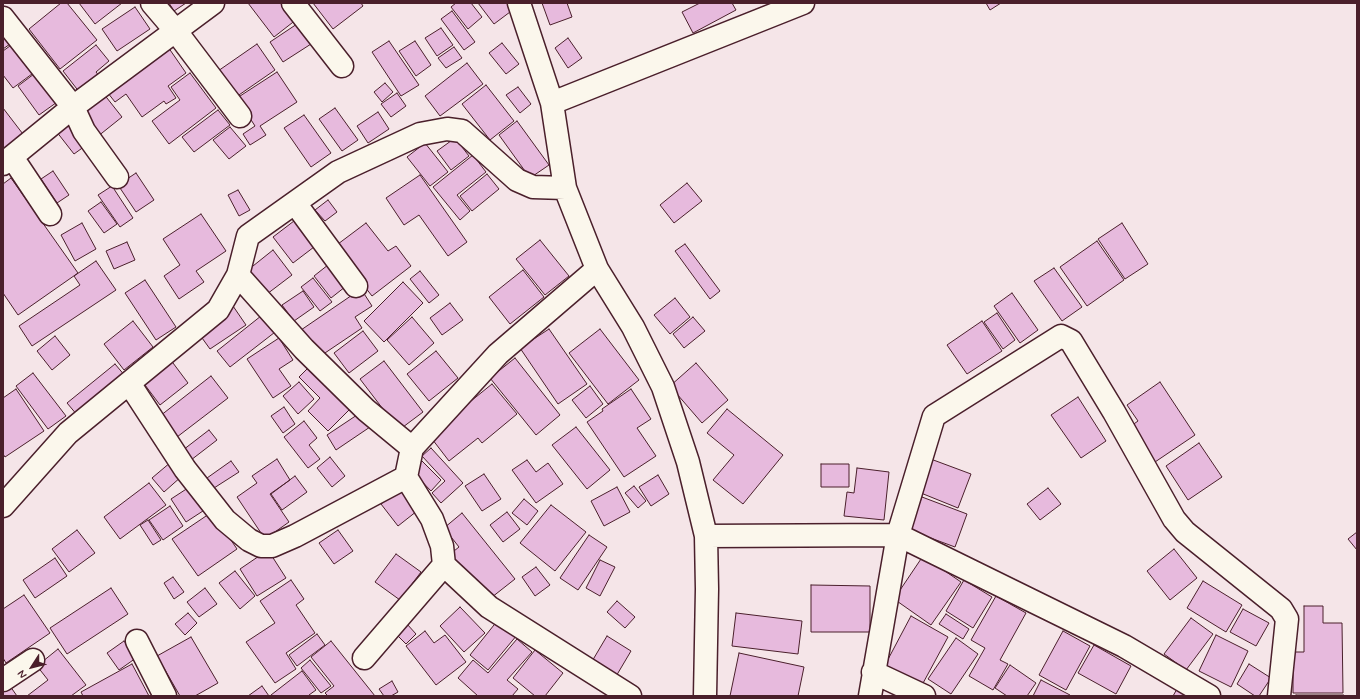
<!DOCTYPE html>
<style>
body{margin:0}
#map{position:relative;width:1360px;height:699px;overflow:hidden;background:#f5e5e8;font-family:Mynerve,sans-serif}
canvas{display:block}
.frame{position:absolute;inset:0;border:4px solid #4a1f2b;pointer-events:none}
.north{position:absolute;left:12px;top:647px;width:40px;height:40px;-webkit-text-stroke:3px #fbf7ec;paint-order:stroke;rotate:234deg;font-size:11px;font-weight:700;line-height:16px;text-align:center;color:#4a1f2b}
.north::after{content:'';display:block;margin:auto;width:14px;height:18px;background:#4a1f2b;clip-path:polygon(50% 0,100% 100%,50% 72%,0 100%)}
</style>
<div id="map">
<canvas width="1360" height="699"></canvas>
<div class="frame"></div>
<div class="north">N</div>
</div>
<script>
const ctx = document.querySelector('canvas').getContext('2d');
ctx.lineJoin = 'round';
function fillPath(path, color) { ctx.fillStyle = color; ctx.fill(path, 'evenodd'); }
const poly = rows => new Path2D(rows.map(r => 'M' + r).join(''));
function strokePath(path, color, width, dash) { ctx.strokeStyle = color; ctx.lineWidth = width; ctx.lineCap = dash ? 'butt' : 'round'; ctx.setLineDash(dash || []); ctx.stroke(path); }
const building = poly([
 [61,3,67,3,97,40,60,69,29,29,61,3],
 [79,3,122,3,95,24,79,3],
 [169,3,186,3,174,11,169,3],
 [248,3,284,3,297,19,274,37,248,3],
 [313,3,361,3,363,6,333,29,313,3],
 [456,3,471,3,482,17,468,29,451,7,456,3],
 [478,3,509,3,514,9,494,24,478,3],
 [542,3,567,3,572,17,550,25,542,3],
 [700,3,732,3,736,10,693,33,682,12,700,3],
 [986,3,1001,3,990,10,986,3],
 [135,7,150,29,117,51,102,29,135,7],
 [452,11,475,42,464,50,441,19,452,11],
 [297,24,311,44,283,62,270,42,297,24],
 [441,28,453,45,437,56,425,38,441,28],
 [3,34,10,44,3,49,3,34],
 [568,38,582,58,568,68,555,48,568,38],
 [389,41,419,85,401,96,372,52,389,41],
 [415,41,431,65,416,76,399,51,415,41],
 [14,43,36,71,13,88,3,75,3,51,14,43],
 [502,43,519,64,506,74,489,53,502,43],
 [166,44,186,73,168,86,176,98,166,104,164,101,142,117,126,94,115,102,104,88,166,44],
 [257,44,275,70,236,97,218,71,257,44],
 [96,45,109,61,96,72,100,77,80,93,63,71,96,45],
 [454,47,462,58,446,68,438,58,454,47],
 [467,63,483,84,440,116,425,96,467,63],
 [38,71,60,100,39,115,18,86,38,71],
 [277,72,297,102,260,126,266,135,250,145,243,134,255,126,237,98,277,72],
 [190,73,216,108,169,144,152,121,180,100,171,87,190,73],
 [385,83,393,92,382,102,374,92,385,83],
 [486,85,514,121,490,140,462,104,486,85],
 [518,87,531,104,520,113,506,95,518,87],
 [103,93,122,117,97,137,78,113,103,93],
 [397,93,406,106,391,117,381,104,397,93],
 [3,108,26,138,3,155,3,108],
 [335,108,358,140,342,151,319,119,335,108],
 [218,110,230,125,194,152,182,137,218,110],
 [378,112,389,129,368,143,357,126,378,112],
 [304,115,331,153,311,167,284,128,304,115],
 [517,121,549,165,530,178,499,135,517,121],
 [67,122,85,146,74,154,56,131,67,122],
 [230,127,246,146,229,159,213,140,230,127],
 [455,138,469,156,451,170,437,151,455,138],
 [425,143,448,172,430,186,407,157,425,143],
 [473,155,486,172,457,195,470,211,460,220,433,187,473,155],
 [53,171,69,195,57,203,41,179,53,171],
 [136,173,154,200,136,212,118,185,136,173],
 [487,174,499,189,472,211,460,196,487,174],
 [420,175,467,242,448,256,419,215,404,225,386,198,420,175],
 [11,178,78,273,18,315,3,293,3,184,11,178],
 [687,183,702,201,674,223,660,205,687,183],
 [112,186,133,218,120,227,98,195,112,186],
 [238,190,250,210,239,216,228,195,238,190],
 [328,200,337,212,325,221,315,210,328,200],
 [101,202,117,224,104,233,88,211,101,202],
 [201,214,226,251,196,271,204,282,179,299,164,276,180,265,163,239,201,214],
 [294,221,314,247,293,263,273,237,294,221],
 [82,223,96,249,75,261,61,235,82,223],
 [366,223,388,251,396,246,411,266,372,296,334,247,366,223],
 [1122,223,1148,264,1125,279,1098,239,1122,223],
 [540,240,569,276,545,295,516,259,540,240],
 [1097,241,1124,280,1087,306,1060,267,1097,241],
 [127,242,135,260,114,269,106,251,127,242],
 [685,244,720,291,710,299,675,251,685,244],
 [273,250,292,275,267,294,248,270,273,250],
 [96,261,116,290,32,346,19,326,80,285,74,276,96,261],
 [333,261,350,283,331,298,314,276,333,261],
 [1054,268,1082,307,1062,321,1034,281,1054,268],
 [523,270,544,297,510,324,489,297,523,270],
 [420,271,439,295,429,303,410,279,420,271],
 [313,278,332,302,320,311,301,287,313,278],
 [145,280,176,327,156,340,125,293,145,280],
 [403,282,423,303,384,342,364,321,403,282],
 [361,289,372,306,355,317,362,328,319,357,301,330,361,289],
 [303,291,314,307,294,321,282,305,303,291],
 [1012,293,1038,330,1020,343,994,306,1012,293],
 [675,298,690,317,670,334,654,315,675,298],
 [450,303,463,320,442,335,430,318,450,303],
 [233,306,246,325,210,349,197,331,233,306],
 [266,312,279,329,230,367,217,351,266,312],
 [997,313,1015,340,1003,349,984,322,997,313],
 [412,317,434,343,409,365,387,340,412,317],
 [693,317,705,331,684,348,673,334,693,317],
 [133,321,153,347,124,370,104,344,133,321],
 [982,321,1002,351,967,374,947,345,982,321],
 [549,329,587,384,558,404,520,348,549,329],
 [600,329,639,380,608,404,569,353,600,329],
 [363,331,378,351,349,373,334,353,363,331],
 [55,336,70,355,52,370,37,351,55,336],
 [279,338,293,360,279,369,291,386,273,398,247,359,279,338],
 [436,351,458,378,429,401,407,374,436,351],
 [515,358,560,415,536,435,490,378,515,358],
 [170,359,188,383,160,405,142,381,170,359],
 [384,361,423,412,399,430,360,379,384,361],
 [696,363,728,400,702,423,670,386,696,363],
 [115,364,126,377,78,416,67,403,115,364],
 [310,366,352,407,328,431,308,411,320,398,299,377,310,366],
 [33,373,66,416,48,429,16,386,33,373],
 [211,376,228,398,177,437,160,416,211,376],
 [299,382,314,399,298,414,283,396,299,382],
 [1160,382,1195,435,1155,462,1131,426,1138,421,1127,405,1160,382],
 [492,384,517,414,482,443,478,438,449,461,429,435,492,384],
 [590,386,603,404,586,418,572,400,590,386],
 [16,389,44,431,5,457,3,454,3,398,16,389],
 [631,389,651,419,637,428,656,456,624,477,587,422,603,411,602,409,631,389],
 [1078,397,1106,441,1081,458,1051,415,1078,397],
 [284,407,295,424,283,433,271,416,284,407],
 [727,409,783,455,743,504,713,480,734,455,707,433,727,409],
 [360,413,370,427,336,450,327,435,360,413],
 [304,421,317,438,309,445,320,459,308,468,284,437,304,421],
 [576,427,610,470,587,489,552,445,576,427],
 [209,430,217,440,191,460,183,450,209,430],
 [1199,443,1222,477,1188,500,1166,466,1199,443],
 [431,448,463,483,441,503,432,493,445,481,422,456,431,448],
 [330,457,345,476,332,487,317,468,330,457],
 [928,458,971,474,958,508,916,491,928,458],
 [277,459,290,480,270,494,289,522,265,539,237,497,257,483,252,476,277,459],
 [421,460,441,480,431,491,411,470,421,460],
 [527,460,536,472,548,463,563,484,536,503,512,470,527,460],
 [231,461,239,472,214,488,207,478,231,461],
 [171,462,182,476,164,492,152,478,171,462],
 [821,464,849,464,849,487,821,487,821,464],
 [857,468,889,472,884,520,844,516,847,492,854,493,857,468],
 [484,474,501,499,482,511,465,486,484,474],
 [658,475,669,494,651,506,639,487,658,475],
 [295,476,307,492,282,510,271,494,295,476],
 [149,483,166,505,120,539,104,517,149,483],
 [191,486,206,509,186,522,171,499,191,486],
 [634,486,646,501,638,508,625,493,634,486],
 [617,487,630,512,604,526,591,501,617,487],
 [1048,488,1061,504,1040,520,1027,504,1048,488],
 [401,489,417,511,398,526,381,504,401,489],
 [922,497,967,514,955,547,909,530,922,497],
 [524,499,538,511,527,525,512,513,524,499],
 [551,505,586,532,555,571,520,543,551,505],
 [170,506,183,526,163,540,149,520,170,506],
 [212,512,237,549,198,576,172,539,212,512],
 [507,512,520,529,503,542,490,525,507,512],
 [462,513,515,579,487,601,449,555,459,547,444,528,462,513],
 [148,520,161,540,153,545,140,525,148,520],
 [77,530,95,553,69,572,52,549,77,530],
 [338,530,353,551,334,564,319,543,338,530],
 [1357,532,1357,550,1348,539,1357,532],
 [589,535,607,547,578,590,560,578,589,535],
 [1174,549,1197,578,1170,600,1147,571,1174,549],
 [268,550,286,578,257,596,240,569,268,550],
 [396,554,421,572,400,600,375,582,396,554],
 [923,556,961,582,931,625,894,599,923,556],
 [55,558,67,576,35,598,23,580,55,558],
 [600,560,615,567,600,596,586,588,600,560],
 [536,567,550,585,535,596,522,577,536,567],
 [235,571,255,596,240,609,219,583,235,571],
 [173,577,184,592,174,599,164,583,173,577],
 [291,580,304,599,296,605,315,633,286,653,296,669,275,683,246,642,275,623,260,601,291,580],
 [964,580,992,597,973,628,946,611,964,580],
 [1203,581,1242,605,1226,632,1187,608,1203,581],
 [811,585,870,586,870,632,811,632,811,585],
 [111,588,128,614,67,654,50,628,111,588],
 [205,588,217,604,199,617,187,602,205,588],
 [24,595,50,633,6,663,3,658,3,609,24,595],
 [996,596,1026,613,1000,660,1008,664,993,690,969,676,985,648,971,640,996,596],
 [617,601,635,617,625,628,607,612,617,601],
 [1304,606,1323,606,1323,623,1342,623,1343,693,1293,693,1293,652,1304,652,1304,606],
 [460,607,485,633,464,652,440,626,460,607],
 [1243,609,1269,623,1256,646,1230,632,1243,609],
 [188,613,197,623,185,635,175,624,188,613],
 [736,613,802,621,798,654,732,646,736,613],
 [946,614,969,629,963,639,939,624,946,614],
 [911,616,948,637,922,685,885,665,911,616],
 [1191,618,1213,634,1186,670,1164,654,1191,618],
 [498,620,517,635,488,670,470,655,498,620],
 [407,624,416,634,406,644,397,635,407,624],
 [425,631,434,643,445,635,466,662,436,685,406,646,425,631],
 [1063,631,1090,646,1066,690,1039,675,1063,631],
 [317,634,325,645,297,666,289,655,317,634],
 [1216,635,1248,651,1231,687,1199,671,1216,635],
 [607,636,631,651,615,678,591,663,607,636],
 [191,637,218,683,195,696,180,696,157,656,191,637],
 [956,638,978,654,951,694,928,679,956,638],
 [517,639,532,652,507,680,518,689,512,696,478,696,458,678,473,660,488,673,517,639],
 [124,641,136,658,119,670,107,653,124,641],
 [331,641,375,696,328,696,325,693,334,686,311,657,331,641],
 [1094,645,1131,666,1116,694,1078,673,1094,645],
 [58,649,86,685,71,696,27,696,48,680,37,666,58,649],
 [535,650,563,673,545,696,535,696,513,678,535,650],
 [739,653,804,667,798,696,730,696,739,653],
 [310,660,331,686,321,693,301,668,310,660],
 [132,664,149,696,83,696,81,692,132,664],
 [1249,664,1271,678,1259,696,1255,696,1237,684,1249,664],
 [1010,665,1036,683,1027,696,1007,696,995,688,1010,665],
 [302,671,316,690,309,695,310,696,271,696,271,695,302,671],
 [1041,680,1070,695,1069,696,1033,696,1041,680],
 [392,681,398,692,391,696,384,696,379,689,392,681],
 [10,686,17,696,3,696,3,691,10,686],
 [262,686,269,696,248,696,262,686],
 [1177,689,1190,696,1173,696,1177,689],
 [1296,695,1344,695,1344,696,1296,696,1296,695]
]);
const minor = poly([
 [152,3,175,30,240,116],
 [293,3,342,66],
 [519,3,552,103,565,188,597,269,633,327,663,387,688,462,706,536,707,589,705,696],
 [3,18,73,107,213,3],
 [552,103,803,3],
 [12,157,50,214],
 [3,164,73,107,84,131,117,177],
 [295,203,356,286],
 [597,269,498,354,412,448,406,477,432,519,442,546,444,565,489,607,630,696],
 [238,275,304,349,366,410,412,448],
 [129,383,185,469,225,520,249,540,261,546,272,546,295,536,406,477],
 [3,506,68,433,218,310,238,275,248,236,338,172,420,134,447,129,462,131,517,180,533,187,565,188],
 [706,536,898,535,1124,646,1209,696],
 [137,641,165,696],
 [364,658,444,565],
 [873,672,924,696],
 [3,680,33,660],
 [870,696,898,535,934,416,1061,336,1071,341,1114,412,1174,519,1185,532,1281,609,1287,619,1279,696]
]);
fillPath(building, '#e7badd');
strokePath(building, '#4a1f2b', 1);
strokePath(minor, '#4a1f2b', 25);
strokePath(minor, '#fbf7ec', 22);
</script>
